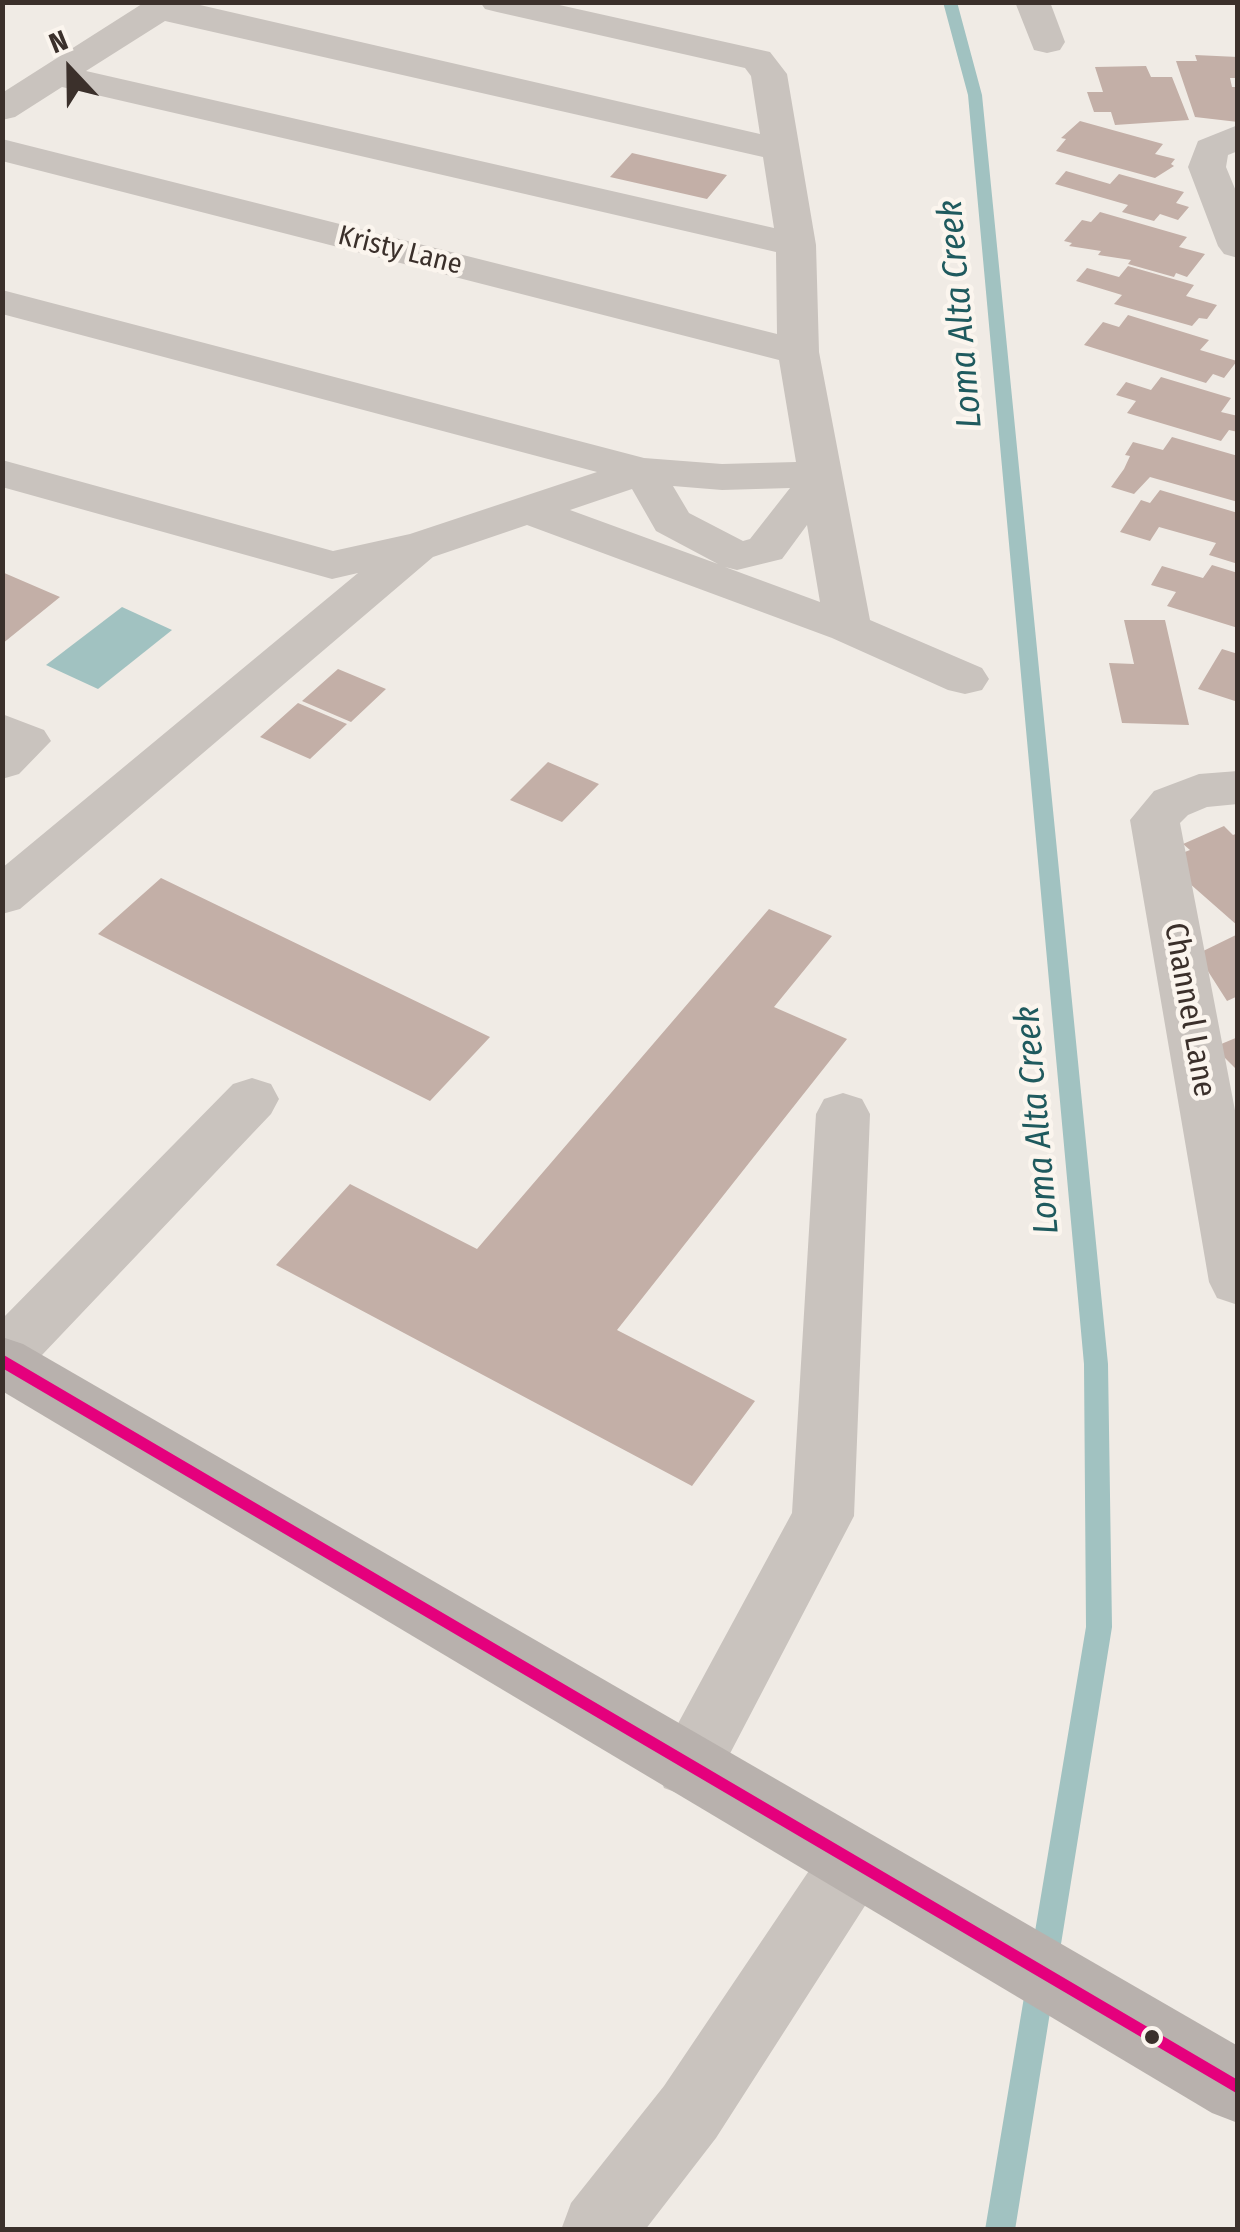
<!DOCTYPE html>
<style>
body{margin:0}
#map{position:relative;width:1240px;height:2232px;overflow:hidden;background:#f0ebe5;font-family:"Fira Sans Condensed",sans-serif}
canvas{display:block}
.frame{position:absolute;inset:0;border:5px solid #3b302b;pointer-events:none}
.north{position:absolute;left:20px;top:20px;width:100px;height:100px;-webkit-text-stroke:8px #fbf5ee;paint-order:stroke;rotate:338deg;font-size:28px;font-weight:700;line-height:40px;text-align:center;color:#3b302b}
.north::after{content:'';display:block;margin:auto;width:35px;height:45px;background:#3b302b;clip-path:polygon(50% 0,100% 100%,50% 72%,0 100%)}
</style>
<div id="map">
<canvas width="1240" height="2232"></canvas>
<div class="frame"></div>
<div class="north">N</div>
</div>
<script>
const ctx = document.querySelector('canvas').getContext('2d');
ctx.lineJoin = 'round';
function fillPath(path, color) { ctx.fillStyle = color; ctx.fill(path, 'evenodd'); }
const poly = rows => new Path2D(rows.map(r => 'M' + r).join(''));
function strokePath(path, color, width, dash) { ctx.strokeStyle = color; ctx.lineWidth = width; ctx.lineCap = dash ? 'butt' : 'round'; ctx.setLineDash(dash || []); ctx.stroke(path); }
function label(font, color, halo, rows, align = 'center') {
  ctx.font = font + ' "Fira Sans Condensed",sans-serif'; ctx.lineWidth = 9; ctx.setLineDash([]); ctx.textBaseline = 'middle'; ctx.strokeStyle = halo; ctx.fillStyle = color; for (const [text, x, y, turn = 0] of rows) {
    ctx.save(); ctx.translate(x, y); ctx.rotate((+turn || 0) * Math.PI / 180); ctx.textAlign = isNaN(turn) ? turn : align; if (halo) ctx.strokeText(text, 0, 0); ctx.fillText(text, 0, 0); ctx.restore();
  }
}
const water = poly([
 [122,607,172,630,98,689,46,665]
]);
const stream = poly([
 [943,2,957,2,982,95,1108,1364,1112,1627,1015,2230,985,2230,1086,1627,1084,1364,968,95,943,2]
]);
const building = poly([
 [1195,55,1238,57,1238,78,1230,78,1232,87,1238,87,1238,122,1195,117,1176,61,1197,61],
 [1146,66,1151,77,1172,77,1189,120,1115,125,1111,112,1094,112,1087,92,1103,92,1095,67],
 [1080,121,1163,144,1155,154,1175,159,1171,164,1174,166,1155,178,1056,151,1066,139,1061,138],
 [632,153,727,175,707,199,610,177],
 [1066,171,1110,184,1119,174,1184,192,1176,203,1189,207,1178,220,1160,214,1154,221,1122,212,1128,205,1055,184],
 [1100,212,1187,237,1179,247,1205,254,1187,277,1176,273,1174,277,1128,264,1131,260,1098,255,1101,251,1069,246,1072,243,1064,241,1082,220,1091,222],
 [1128,266,1194,285,1186,296,1217,305,1207,319,1199,318,1192,326,1114,304,1122,295,1076,281,1087,268,1119,277],
 [1128,315,1209,340,1200,350,1237,361,1224,378,1213,374,1206,383,1084,345,1103,322,1119,327],
 [1161,377,1231,398,1221,412,1238,416,1238,432,1229,430,1221,441,1127,413,1136,401,1116,395,1126,382,1151,390],
 [1172,437,1238,456,1238,502,1150,477,1134,494,1111,487,1124,469,1130,456,1125,455,1133,442,1163,450],
 [1160,490,1238,513,1238,564,1209,555,1216,543,1159,527,1150,541,1120,532,1141,500,1150,503],
 [1212,565,1238,573,1238,628,1167,606,1176,592,1151,585,1162,566,1203,578],
 [2,572,60,597,2,644],
 [1124,620,1165,620,1189,725,1122,723,1109,663,1134,664],
 [1222,649,1238,654,1238,702,1198,689],
 [338,669,386,689,351,722,302,701],
 [298,703,347,724,310,759,260,737],
 [548,762,599,784,562,822,510,800],
 [1224,826,1233,835,1238,833,1238,926,1172,868,1177,855,1190,850,1183,844],
 [161,878,490,1037,430,1101,98,934],
 [769,909,832,936,774,1007,847,1039,617,1330,755,1401,692,1486,276,1265,350,1184,477,1249],
 [1238,934,1238,996,1227,1001,1197,954],
 [1238,1037,1238,1071,1214,1047]
]);
const minor = poly([
 [145,2,187,2,760,134,751,76,745,68,497,12,485,9,480,2,546,2,770,52,787,74,816,245,819,352,870,620,982,668,989,679,982,690,965,694,948,690,832,638,527,525,433,557,20,909,2,914,2,868,358,573,332,579,2,487,2,460,333,551,410,534,597,472,2,314,2,290,644,458,722,464,796,462,779,360,2,161,2,139,777,334,776,252,62,87,15,117,2,120,2,93,145,2],
 [165,21,763,157,774,228,86,71,165,21],
 [673,486,722,490,790,488,750,539,743,541,689,513,673,486],
 [632,489,656,531,718,564,570,510,632,489],
 [807,525,820,602,725,567,737,570,782,559,807,525],
 [1015,2,1050,2,1065,42,1060,50,1047,53,1034,50,1015,2],
 [1238,125,1238,151,1228,155,1226,167,1238,196,1238,258,1224,254,1218,246,1188,167,1198,141,1238,125],
 [2,714,44,730,51,741,19,774,2,779,2,714],
 [1238,771,1238,804,1207,807,1188,815,1180,823,1238,1126,1238,1305,1217,1298,1209,1282,1130,820,1154,791,1199,774,1238,771],
 [252,1078,271,1084,279,1099,271,1114,23,1375,2,1382,2,1319,233,1084,252,1078],
 [843,1093,862,1099,870,1114,854,1516,712,1788,688,1797,664,1788,655,1766,792,1513,816,1114,824,1099,843,1093],
 [853,1832,877,1841,887,1864,877,1887,716,2138,645,2230,561,2230,571,2203,664,2086,829,1841,853,1832]
]);
const major = poly([
 [2,1337,23,1344,1238,2046,1238,2123,1212,2113,2,1391,2,1337]
]);
const bus1 = poly([
 [2,1361,1238,2087]
]);
const markers = [
 [1152,2037,9,"#3b302b"]
];
const farStreetnames = [
 ["Kristy Lane",400,251,14]
];
const streetNames = [
 ["Channel Lane",1189,1010,80]
];
const waterNames = [
 ["Loma Alta Creek",961,314,-95],
 ["Loma Alta Creek",1038,1120,-95]
];
fillPath(water, '#a1c2c1');
fillPath(stream, '#a1c2c1');
fillPath(building, '#c3afa7');
fillPath(minor, '#c9c3be');
fillPath(major, '#b8b1ad');
strokePath(bus1, '#e5007d', 12);
for (const [x, y, r, color] of markers) { const dot = new Path2D(); dot.arc(x, y, r, 0, 2 * Math.PI); ctx.fillStyle = color; ctx.fill(dot); strokePath(dot, '#fbf5ee', 4); }
label('28px', '#3b302b', '#fbf5ee', farStreetnames);
label('32px', '#3b302b', '#fbf5ee', streetNames);
label('italic 35px', '#1f5a5e', '#fbf5ee', waterNames);
</script>
